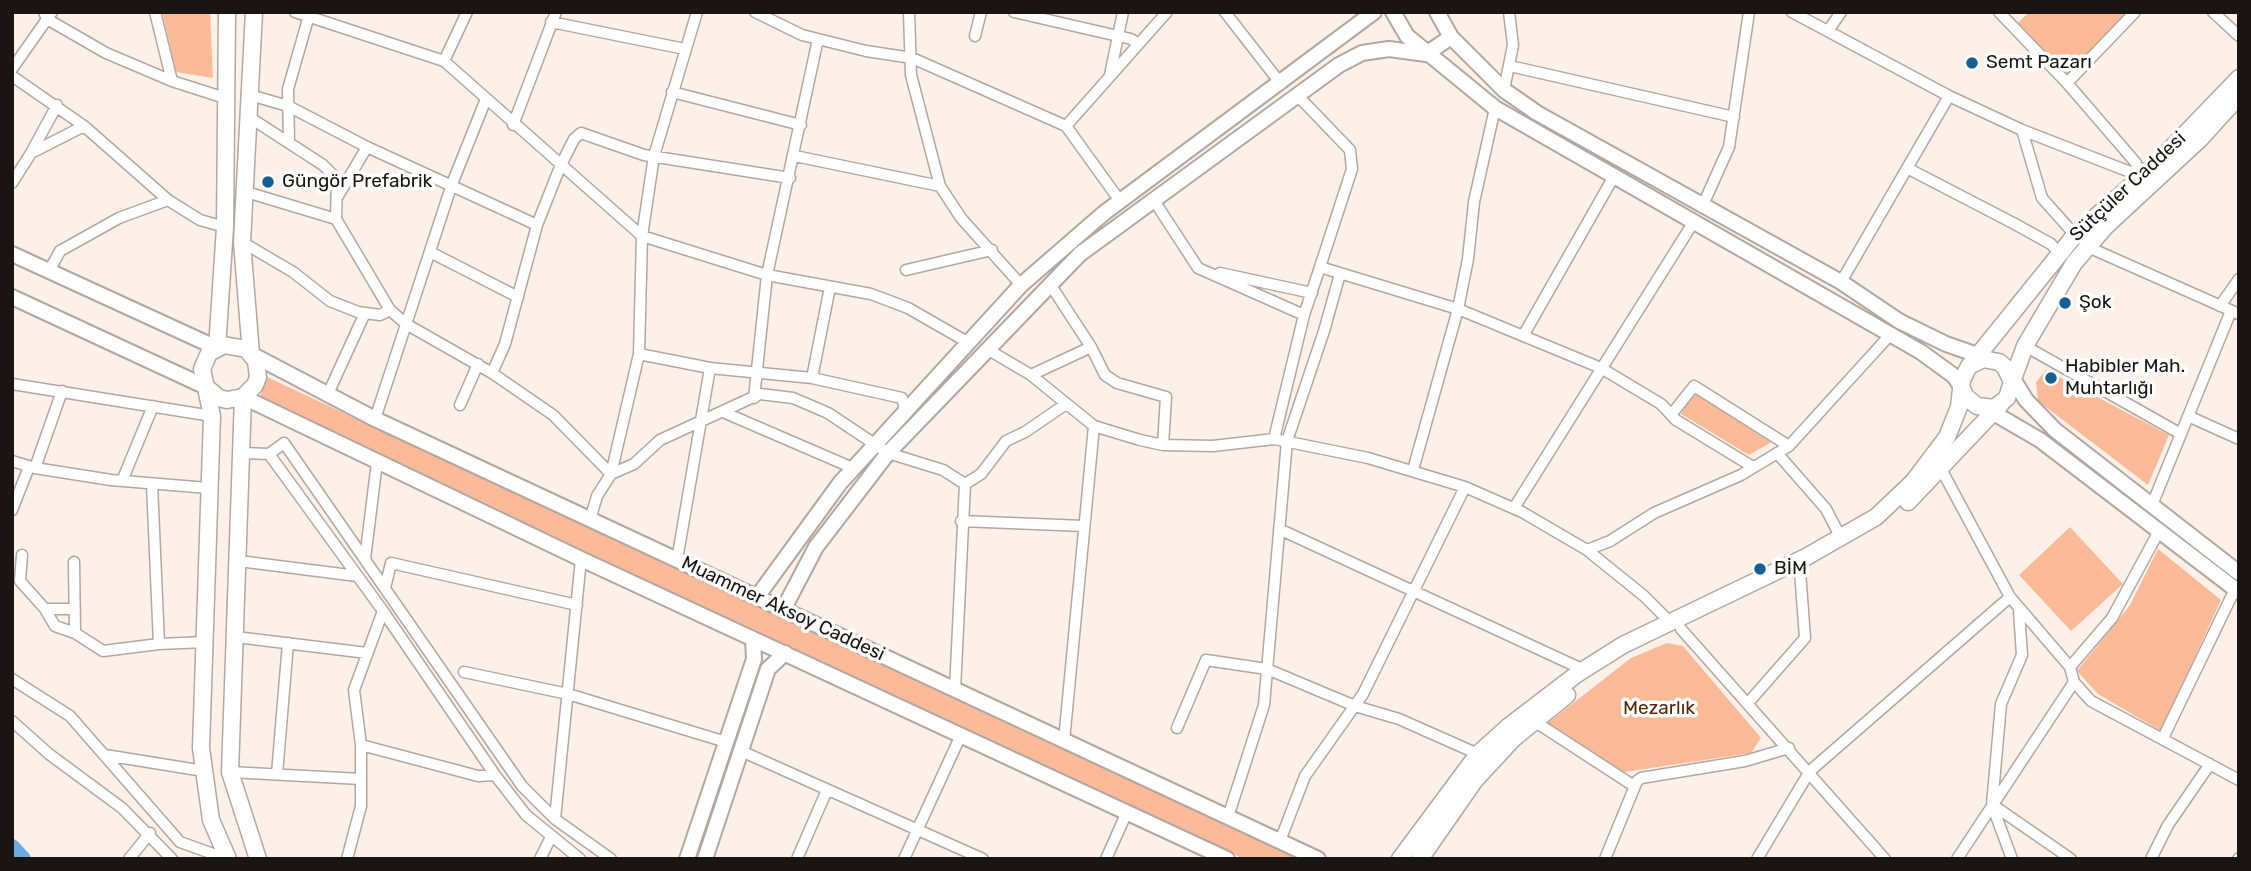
<!DOCTYPE html>
<meta charset="utf-8">
<style>
body{margin:0}
#map{position:relative;width:2251px;height:871px;overflow:hidden;background:#fdf0e9;font-family:Rubik,sans-serif}
canvas{display:block}
.frame{position:absolute;inset:0;border:14px solid #1a1513;pointer-events:none}
</style>
<div id="map">
<canvas width="2251" height="871"></canvas>
<div class="frame"></div>
</div>
<script>
const ctx = document.querySelector('canvas').getContext('2d');
ctx.lineJoin = 'round';
function fillPath(path, color) { ctx.fillStyle = color; ctx.fill(path, 'evenodd'); }
const poly = rows => new Path2D(rows.map(r => 'M' + r).join(''));
function strokePath(path, color, width, dash) { ctx.strokeStyle = color; ctx.lineWidth = width; ctx.lineCap = dash ? 'butt' : 'round'; ctx.setLineDash(dash || []); ctx.stroke(path); }
function label(font, color, halo, rows, align = 'center') {
  ctx.font = font + ' Rubik,sans-serif'; ctx.lineWidth = 7; ctx.setLineDash([]); ctx.textBaseline = 'middle'; ctx.strokeStyle = halo; ctx.fillStyle = color; for (const [text, x, y, turn = 0] of rows) {
    ctx.save(); ctx.translate(x, y); ctx.rotate((+turn || 0) * Math.PI / 180); ctx.textAlign = isNaN(turn) ? turn : align; if (halo) ctx.strokeText(text, 0, 0); ctx.fillText(text, 0, 0); ctx.restore();
  }
}
const green = poly([
 [162,12,210,12,213,78,176,72],
 [2029,12,2129,12,2066,77,2015,26],
 [2046,370,2169,435,2148,485,2038,401,2036,382],
 [267,377,1029,734,1304,859,1244,859,920,710,259,399],
 [1695,390,1775,440,1749,455,1681,414],
 [2070,527,2123,584,2071,631,2019,575],
 [2158,549,2221,600,2161,731,2098,694,2077,671,2130,605],
 [1667,643,1683,646,1761,738,1751,753,1618,773,1545,725,1631,658]
]);
const river = poly([
 [12,847,23,859]
]);
const street = poly([
 [44,12,47,19,106,53,172,81,228,99],
 [155,12,172,81],
 [295,12,444,61,467,12],
 [755,12,802,35,866,51,912,58,1066,126,1120,201],
 [909,12,911,75,940,186,961,218,1021,285],
 [1014,12,1131,39,1138,44],
 [1225,12,1281,84],
 [1792,12,1949,96,2022,130,2143,177],
 [1999,12,2067,83,2136,163,2138,172],
 [2213,12,2239,36],
 [551,22,685,49],
 [1828,31,1841,12],
 [975,36,981,12],
 [444,61,642,236,767,275,871,294,908,308,969,343],
 [1510,66,1734,117],
 [12,69,52,12],
 [1110,75,1123,12],
 [12,76,84,126,168,200,200,220,225,227],
 [2067,83,2135,12],
 [1504,90,1513,45,1509,12],
 [672,92,801,125],
 [250,95,288,106,367,147,537,225],
 [1297,95,1350,150,1352,169,1320,267,1458,309,1601,368,1661,404,1676,420,1753,467],
 [249,117,323,165,337,179,336,219,390,310,406,324,492,373,553,415,611,474,639,354,642,236,654,156,697,12],
 [513,125,556,12],
 [1066,126,1167,12],
 [2022,130,2042,198,2075,235],
 [289,142,288,89,310,12],
 [31,153,57,105],
 [795,156,940,186],
 [1907,168,2013,223,2051,244,2060,254],
 [12,183,31,153,84,126],
 [243,191,336,219],
 [338,196,367,147],
 [1153,199,1198,268,1304,315],
 [1702,207,1729,147,1749,12],
 [242,242,293,272,330,301,358,312,380,315,390,310],
 [2088,247,2239,314],
 [430,252,518,297],
 [906,270,992,250],
 [49,271,60,251,119,218,168,200],
 [1220,273,1312,293],
 [1841,282,1949,96],
 [1050,284,1091,347,1105,375,1117,383,1166,397,1163,445],
 [2220,306,2239,279],
 [1523,336,1613,178],
 [2025,346,2181,434],
 [987,349,1031,375,1094,426,1140,440,1163,445,1213,446,1274,439,1368,458,1465,487,1522,512,1587,550,1644,596,1670,622],
 [639,354,710,368,677,560],
 [710,368,812,378,902,398,906,413],
 [492,373,505,344,537,225,560,167,574,139,581,133,644,155,790,178],
 [1031,375,1091,347],
 [812,378,830,287],
 [12,384,212,416],
 [62,391,35,468,111,480,208,488],
 [327,396,365,313],
 [754,398,767,275,818,39],
 [460,405,478,364],
 [723,412,853,468],
 [1671,415,1694,386,1789,446],
 [2188,416,2239,439],
 [375,419,452,184,486,99],
 [1274,439,1304,315,1320,267],
 [242,453,269,454,284,443,522,786,555,819,611,859],
 [1777,453,1826,509,1841,538],
 [269,454,383,611,495,775,526,815,580,859],
 [12,461,35,468],
 [1940,467,2010,597,2070,667,2074,682,2091,701,2239,780],
 [1413,470,1458,309,1468,259,1474,202,1495,108],
 [122,481,153,406],
 [152,484,159,644,206,642],
 [965,484,981,474,1006,441,1025,432,1066,404],
 [2152,505,2231,311],
 [1514,508,1693,223],
 [12,510,29,467],
 [590,520,597,496,611,474,634,464,660,440,760,394,793,398,828,413,888,453,943,470,965,484,955,690],
 [961,521,1084,526],
 [1279,529,1584,670],
 [1587,550,1610,541,1654,513,1741,475,1789,446,1890,335],
 [22,555,20,581,45,609,55,626,75,633],
 [365,559,377,462],
 [239,561,357,576],
 [74,562,75,633,103,651,159,644],
 [385,588,391,563,577,605],
 [45,609,75,609],
 [1681,629,1885,859],
 [236,637,367,653],
 [2070,667,2112,618,2159,531],
 [464,672,568,694,726,742],
 [12,679,70,716,180,842,227,859],
 [1748,703,1805,638,1800,571],
 [12,721,49,754,122,808,172,859],
 [1534,721,1634,786],
 [1177,728,1206,660,1267,669,1355,706,1399,719,1478,754],
 [2163,738,2235,589],
 [1064,741,1094,426],
 [361,745,478,776,495,775],
 [741,751,983,859],
 [105,755,204,771],
 [230,772,361,779],
 [277,774,288,643],
 [1993,805,2071,859],
 [1228,817,1264,705,1287,441,1324,331,1340,274],
 [555,819,581,559],
 [1280,841,1305,776,1363,694,1465,487],
 [129,859,150,833],
 [347,859,361,806,361,745,354,690,383,611],
 [540,859,551,837],
 [797,859,827,790],
 [904,859,961,735],
 [1106,859,1127,812],
 [1605,859,1637,781,1641,778,1745,761,1789,748],
 [1757,859,1810,771,2010,597],
 [1957,859,2074,682],
 [2012,859,1992,805,2001,704,2022,655,2019,611],
 [2151,859,2168,825,2210,764],
 [2238,859,2239,858]
]);
const secondary = poly([
 [1393,12,1407,36,1495,108,1921,352,1954,376,1962,388],
 [1437,12,1451,37,1504,90,1537,113,1841,282,1899,321,1946,344,1986,358],
 [12,254,217,348],
 [12,297,206,387],
 [251,354,375,419,1318,859],
 [2010,374,2026,400,2055,430,2239,573],
 [243,397,581,559,1227,859],
 [1985,408,2040,440,2239,592],
 [757,597,840,483,1021,285,1104,213,1374,12],
 [783,610,816,547,888,453,1080,254,1339,65,1362,53,1389,49,1426,54,1451,37],
 [687,859,754,659,753,639],
 [705,859,768,669,785,653]
]);
const primary = poly([
 [217,348,225,227,227,12],
 [251,354,242,242,254,12],
 [1971,364,2075,235,2156,164,2239,78],
 [2012,382,2025,346,2074,263,2105,227,2199,140,2239,96],
 [206,387,219,398,227,400,243,397,255,385,258,377,256,361,246,349,224,345,209,353,202,369,212,416,201,748,211,820,228,859],
 [243,397,230,772,258,859],
 [1908,502,2001,404],
 [1400,859,1478,754,1509,726,1577,674,1623,645,1806,557,1876,517,1913,482,1947,437,1959,407,1962,380,1969,366,1983,359,1999,362,2005,367,2012,382,2007,398,1994,408,1977,406,1965,396,1962,388],
 [1420,859,1475,780,1513,739,1567,695]
]);
const markers = [
 [1972,63,7,"#146093"],
 [268,182,7,"#146093"],
 [2065,303,7,"#146093"],
 [2051,378,7,"#146093"],
 [1760,569,7,"#146093"]
];
const poiNames = [
 ["Semt Pazarı",1986,63],
 ["Güngör Prefabrik",282,182],
 ["Şok",2079,303],
 ["Habibler Mah.",2065,367],
 ["Muhtarlığı",2065,389],
 ["BİM",1774,569]
];
const streetNames = [
 ["Sütçüler Caddesi",2128,187,-43],
 ["Muammer Aksoy Caddesi",783,609,25]
];
const parkNames = [
 ["Mezarlık",1659,709]
];
fillPath(green, '#fbba97');
strokePath(river, '#6aace2', 16);
strokePath(street, '#b3a7a1', 13);
strokePath(secondary, '#b3a7a1', 18);
strokePath(primary, '#b3a7a1', 19);
strokePath(street, '#fff', 10);
strokePath(secondary, '#fff', 14);
strokePath(primary, '#fff', 16);
for (const [x, y, r, color] of markers) { const dot = new Path2D(); dot.arc(x, y, r, 0, 2 * Math.PI); ctx.fillStyle = color; ctx.fill(dot); strokePath(dot, '#fff', 2.5); }
label('19px', '#1a1513', '#fff', poiNames, 'left');
label('19px', '#1a1513', '#fff', streetNames);
label('19px', '#57280a', '#fff', parkNames);
</script>
